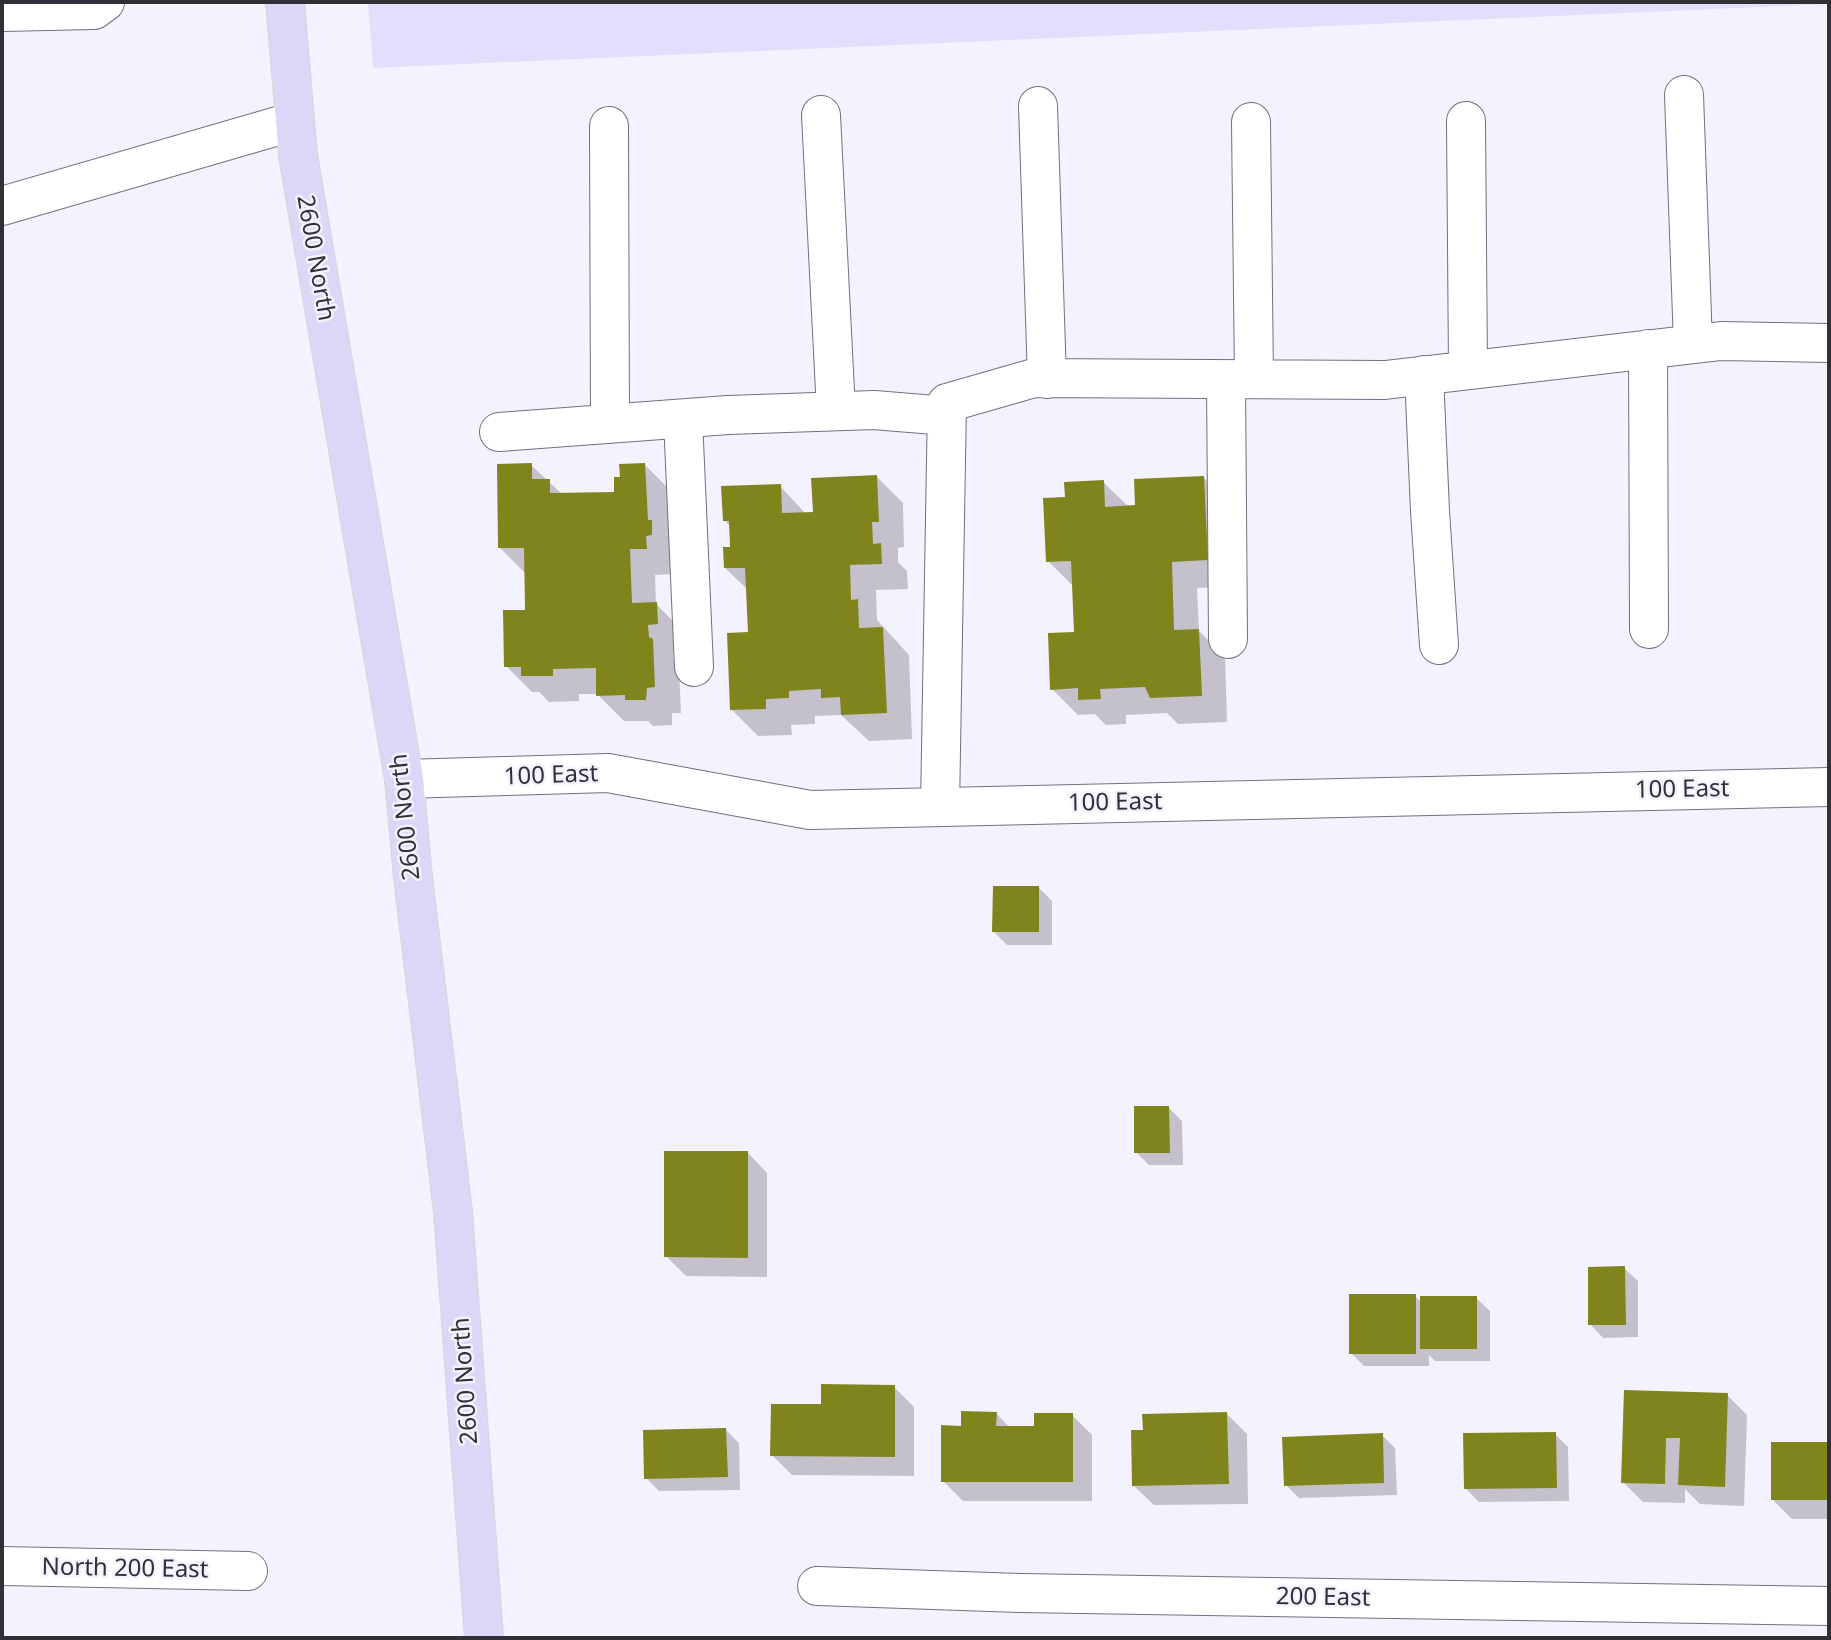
<!DOCTYPE html>
<style>
body{margin:0}
#map{position:relative;width:1831px;height:1640px;overflow:hidden;background:#f5f2ff;font-family:"Noto Sans",sans-serif}
canvas{display:block}
.frame{position:absolute;inset:0;border:4px solid #313037;pointer-events:none}
</style>
<div id="map">
<canvas width="1831" height="1640"></canvas>
<div class="frame"></div>
</div>
<script>
const ctx = document.querySelector('canvas').getContext('2d');
ctx.lineJoin = 'round';
function fillPath(path, color) { ctx.fillStyle = color; ctx.fill(path, 'evenodd'); }
const poly = rows => new Path2D(rows.map(r => 'M' + r).join(''));
function strokePath(path, color, width, dash) { ctx.strokeStyle = color; ctx.lineWidth = width; ctx.lineCap = dash ? 'butt' : 'round'; ctx.setLineDash(dash || []); ctx.stroke(path); }
function label(font, color, halo, rows, align = 'center') {
  ctx.font = font + ' "Noto Sans",sans-serif'; ctx.lineWidth = 5; ctx.setLineDash([]); ctx.textBaseline = 'middle'; ctx.strokeStyle = halo; ctx.fillStyle = color; for (const [text, x, y, turn = 0] of rows) {
    ctx.save(); ctx.translate(x, y); ctx.rotate((+turn || 0) * Math.PI / 180); ctx.textAlign = isNaN(turn) ? turn : align; if (halo) ctx.strokeText(text, 0, 0); ctx.fillText(text, 0, 0); ctx.restore();
  }
}
const green = poly([
 [368,2,1829,2,1829,4,373,68]
]);
const shadow = poly([
 [531,465,563,495,616,494,622,478,645,465,671,491,672,574,655,575,656,604,682,630,683,650,673,651,674,662,679,667,681,713,672,713,672,725,653,726,648,721,624,721,597,694,579,694,579,701,549,702,539,692,532,692,506,666,527,612,526,574,500,548],
 [877,477,903,503,904,547,898,548,898,562,907,571,908,589,876,590,877,620,909,655,912,739,869,741,841,715,815,716,815,724,791,725,792,735,758,736,732,710,750,634,748,590,725,568,732,549,731,527,724,520,780,486,806,514,814,514],
 [1204,478,1230,504,1233,586,1197,588,1199,631,1225,657,1227,722,1178,724,1167,713,1126,715,1126,724,1106,725,1095,714,1078,715,1052,689,1076,633,1074,587,1048,561,1066,499,1103,482,1129,507,1136,507],
 [1039,888,1052,901,1052,945,1007,945,994,932],
 [1169,1108,1182,1121,1183,1165,1149,1165,1136,1152],
 [748,1153,767,1173,767,1277,686,1276,666,1256],
 [1624,1268,1638,1281,1638,1337,1603,1338,1590,1324],
 [1415,1296,1421,1302,1476,1298,1490,1311,1490,1361,1435,1361,1429,1355,1429,1366,1364,1366,1351,1353],
 [894,1387,914,1407,914,1476,792,1475,772,1455,822,1406],
 [1626,1392,1727,1395,1747,1415,1744,1506,1700,1504,1685,1489,1685,1503,1643,1502,1623,1482],
 [996,1413,1010,1428,1036,1428,1072,1415,1092,1435,1092,1501,963,1501,943,1481,963,1427],
 [1227,1414,1247,1434,1248,1504,1154,1505,1134,1486,1144,1432],
 [726,1430,739,1443,740,1490,659,1491,646,1478],
 [1555,1434,1568,1447,1569,1501,1479,1502,1466,1489],
 [1382,1435,1395,1448,1397,1495,1299,1498,1286,1485],
 [1772,1444,1829,1444,1829,1519,1792,1519,1772,1499]
]);
const building = poly([
 [532,463,532,479,550,479,550,493,614,492,614,477,620,477,619,464,645,463,648,520,652,520,652,535,646,536,647,549,630,549,632,603,657,602,658,624,648,625,649,637,653,639,655,687,647,688,646,700,625,700,625,695,596,696,596,668,553,669,553,676,521,676,521,667,504,667,503,610,525,610,524,548,498,548,497,464],
 [877,475,879,522,872,522,873,544,881,543,882,564,850,565,851,600,858,599,859,628,883,627,887,713,841,715,840,697,821,698,821,689,789,691,789,698,766,699,766,709,730,710,727,633,748,632,745,568,724,568,723,547,730,547,729,521,723,521,721,486,781,484,782,513,813,512,811,478],
 [1204,476,1208,560,1172,562,1174,630,1199,629,1202,696,1150,698,1145,687,1100,689,1101,699,1078,700,1078,688,1050,690,1048,633,1074,632,1071,561,1046,562,1043,498,1065,497,1064,482,1104,480,1105,507,1135,505,1134,479],
 [993,886,1039,886,1039,932,992,932],
 [1134,1106,1169,1106,1170,1153,1134,1153],
 [664,1151,748,1151,748,1258,664,1257],
 [1625,1266,1626,1325,1588,1325,1588,1267],
 [1349,1294,1416,1294,1416,1354,1349,1354],
 [1420,1296,1477,1296,1477,1349,1420,1349],
 [821,1384,895,1385,895,1457,770,1456,771,1404,821,1404],
 [1624,1390,1728,1393,1725,1487,1678,1485,1680,1438,1666,1438,1665,1484,1621,1483],
 [961,1411,997,1412,996,1426,1034,1426,1034,1413,1073,1413,1073,1482,941,1482,941,1425,961,1426],
 [1227,1412,1229,1484,1132,1486,1131,1430,1143,1430,1142,1414],
 [726,1428,728,1477,644,1479,643,1430],
 [1556,1432,1557,1488,1464,1489,1463,1433],
 [1383,1433,1384,1483,1284,1486,1282,1437],
 [1771,1442,1829,1442,1829,1500,1771,1500]
]);
const minor = poly([
 [2,12,94,10,105,2],
 [1684,95,1693,344],
 [1038,106,1047,379],
 [821,115,836,411],
 [1466,121,1468,370],
 [1251,122,1254,379],
 [609,126,610,424],
 [2,206,295,121],
 [1648,349,1649,629],
 [1424,375,1430,511,1439,645],
 [1226,380,1228,639],
 [683,419,694,667],
 [499,432,728,415,874,410,947,416],
 [404,779,608,773,810,810,1829,787],
 [940,807,947,403,1034,378,1385,380,1721,341,1829,343],
 [2,1566,248,1571],
 [817,1586,1020,1593,1829,1606]
]);
const major = poly([
 [285,2,298,155,404,779,413,877,453,1212,484,1638]
]);
const streetNames = [
 ["2600 North",315,258,80],
 ["100 East",551,776,-2],
 ["100 East",1682,790,-1],
 ["100 East",1115,803,-1],
 ["2600 North",406,817,-96],
 ["2600 North",466,1381,-94],
 ["North 200 East",125,1569,1],
 ["200 East",1323,1598,1]
];
fillPath(green, '#e4defc');
fillPath(shadow, '#0003');
fillPath(building, '#80841c');
strokePath(minor, '#736f81', 40);
strokePath(major, '#d6d6d7', 40);
strokePath(minor, '#fff', 38);
strokePath(major, '#ddd6f7', 38);
label('24px', '#313037', '#f5f2ff', streetNames);
</script>
